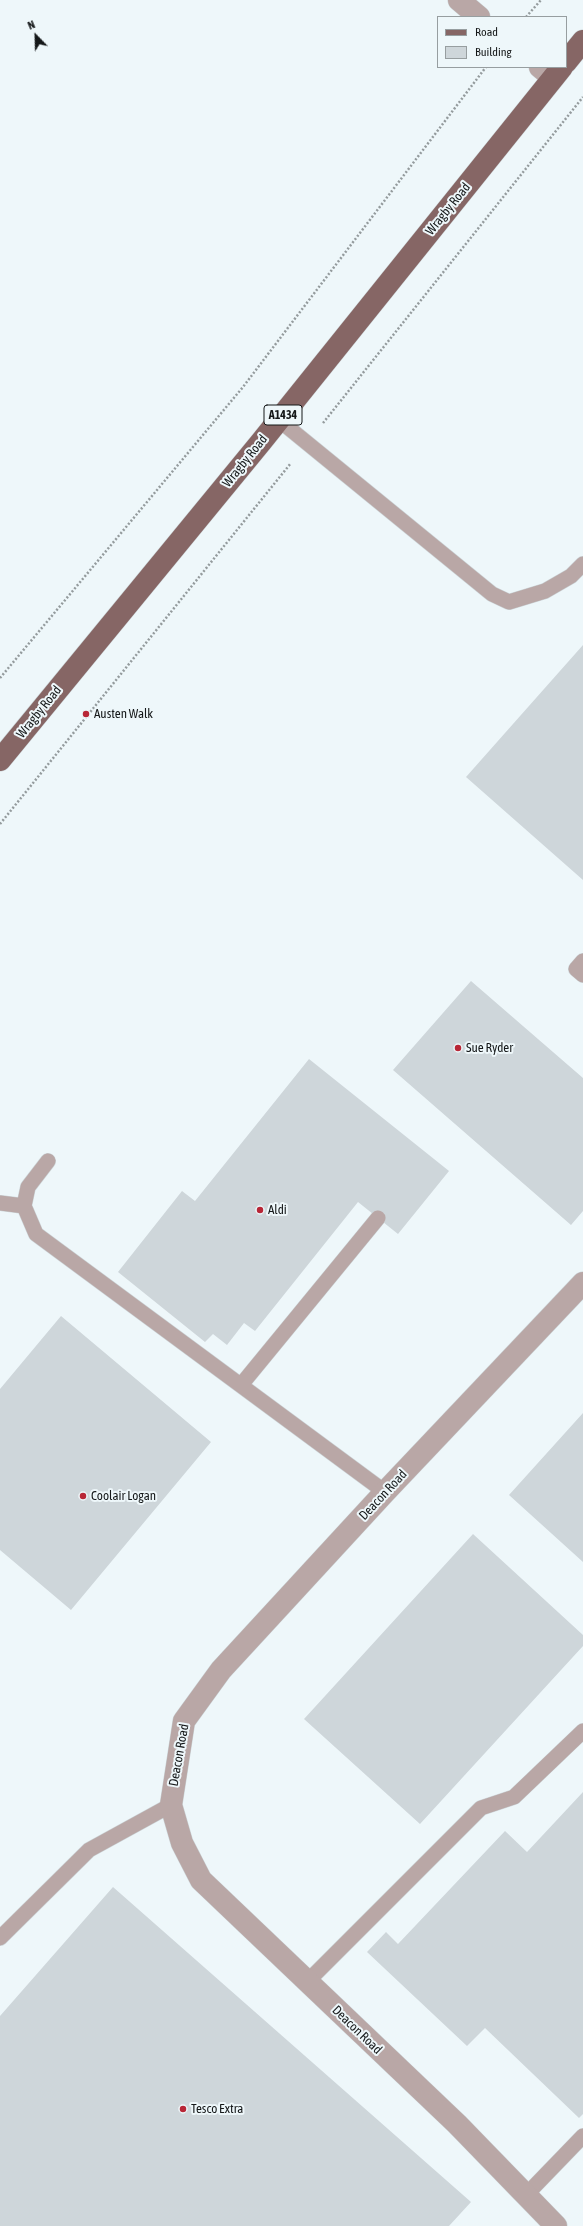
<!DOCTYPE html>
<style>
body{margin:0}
#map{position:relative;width:583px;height:2226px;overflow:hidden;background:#eef7fa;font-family:"Asap Condensed",sans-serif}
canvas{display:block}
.legend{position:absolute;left:437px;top:16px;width:130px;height:52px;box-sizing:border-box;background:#eef7fa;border:1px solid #979ea0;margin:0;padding:5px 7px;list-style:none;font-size:12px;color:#151819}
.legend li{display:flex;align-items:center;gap:8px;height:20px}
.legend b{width:20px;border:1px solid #979ea0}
.north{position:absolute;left:16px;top:16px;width:40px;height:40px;-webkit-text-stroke:3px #eef7fa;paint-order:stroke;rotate:337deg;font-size:11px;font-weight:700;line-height:16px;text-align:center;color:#151819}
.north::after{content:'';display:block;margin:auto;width:14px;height:18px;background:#151819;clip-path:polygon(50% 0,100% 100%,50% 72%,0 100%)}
</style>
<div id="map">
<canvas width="583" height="2226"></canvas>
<ul class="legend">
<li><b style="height:5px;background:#866665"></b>Road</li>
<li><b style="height:11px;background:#ced6da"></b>Building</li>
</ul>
<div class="north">N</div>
</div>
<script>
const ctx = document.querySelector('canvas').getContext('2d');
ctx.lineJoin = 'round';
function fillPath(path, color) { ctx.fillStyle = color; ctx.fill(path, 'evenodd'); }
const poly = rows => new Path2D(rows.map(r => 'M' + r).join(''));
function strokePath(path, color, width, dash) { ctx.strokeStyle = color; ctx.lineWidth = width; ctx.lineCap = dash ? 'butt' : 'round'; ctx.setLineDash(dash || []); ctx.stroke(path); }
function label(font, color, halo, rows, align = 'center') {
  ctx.font = font + ' "Asap Condensed",sans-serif'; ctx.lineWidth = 4; ctx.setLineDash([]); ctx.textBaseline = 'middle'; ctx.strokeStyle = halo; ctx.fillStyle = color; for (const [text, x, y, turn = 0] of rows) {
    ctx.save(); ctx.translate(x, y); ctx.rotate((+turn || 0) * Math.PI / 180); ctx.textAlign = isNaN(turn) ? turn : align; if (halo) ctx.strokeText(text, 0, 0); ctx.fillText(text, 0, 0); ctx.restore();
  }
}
const building = poly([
 [583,645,583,880,466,777],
 [471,981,583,1078,583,1211,571,1225,393,1070],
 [309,1059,449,1171,398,1234,358,1202,255,1331,244,1323,227,1345,213,1334,205,1342,118,1272,182,1191,195,1201],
 [61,1316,211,1442,71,1610,0,1550,0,1389],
 [583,1413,583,1562,509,1495],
 [473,1534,583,1635,583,1646,420,1824,304,1719],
 [583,1792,583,2114,579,2118,485,2028,467,2046,367,1952,386,1932,398,1944,505,1831,527,1852],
 [113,1887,471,2202,449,2226,0,2226,0,2016]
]);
const path = poly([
 [526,17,541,0],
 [323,423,583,97],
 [0,678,243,387,486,67],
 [0,824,291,463]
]);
const lane = poly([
 [279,420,492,594,509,602,545,591,571,576,583,564],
 [583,961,576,969,583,975],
 [48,1161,28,1187,24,1206,36,1234,385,1492],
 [0,1203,24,1206],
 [241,1385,378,1218],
 [0,1938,89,1850,171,1805],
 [307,1982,481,1808,514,1797,583,1731],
 [526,2195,583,2136]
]);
const street = poly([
 [459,0,479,17],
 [540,67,553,78],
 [556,2226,457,2124,201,1880,182,1843,171,1805,184,1721,221,1670,385,1492,583,1283]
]);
const primary = poly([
 [566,62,583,41],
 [0,760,261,442,562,67]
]);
const markers = [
 [86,714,4,"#b82636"],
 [458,1048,4,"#b82636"],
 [260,1210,4,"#b82636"],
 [83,1496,4,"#b82636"],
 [183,2109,4,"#b82636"]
];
const shields = [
 [283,415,38]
];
const shieldNames = [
 ["A1434",283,415]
];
const streetNames = [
 ["Wragby Road",448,209,-51],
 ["Wragby Road",245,461,-51],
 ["Wragby Road",39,712,-51],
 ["Deacon Road",383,1495,-47],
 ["Deacon Road",179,1755,-80],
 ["Deacon Road",357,2030,44]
];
const poiNames = [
 ["Austen Walk",94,714],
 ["Sue Ryder",466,1048],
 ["Aldi",268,1210],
 ["Coolair Logan",91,1496],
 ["Tesco Extra",191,2109]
];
fillPath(building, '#ced6da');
strokePath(lane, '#cbd3d6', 16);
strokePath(street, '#cbd3d6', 23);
strokePath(primary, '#cbd3d6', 23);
strokePath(path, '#949b9d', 2.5, [2, 2]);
strokePath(lane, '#b9a7a6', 15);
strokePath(street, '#b9a7a6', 22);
strokePath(primary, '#866665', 22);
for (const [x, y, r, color] of markers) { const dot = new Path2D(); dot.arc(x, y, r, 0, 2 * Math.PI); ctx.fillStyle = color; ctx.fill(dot); strokePath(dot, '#eef7fa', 1.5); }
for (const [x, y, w] of shields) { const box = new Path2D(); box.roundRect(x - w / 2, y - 10, w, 20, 3); ctx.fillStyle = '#eef7fa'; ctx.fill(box); strokePath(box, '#151819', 1); }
label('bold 12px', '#151819', null, shieldNames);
label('13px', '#151819', '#eef7fa', streetNames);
label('13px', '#151819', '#eef7fa', poiNames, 'left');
</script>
